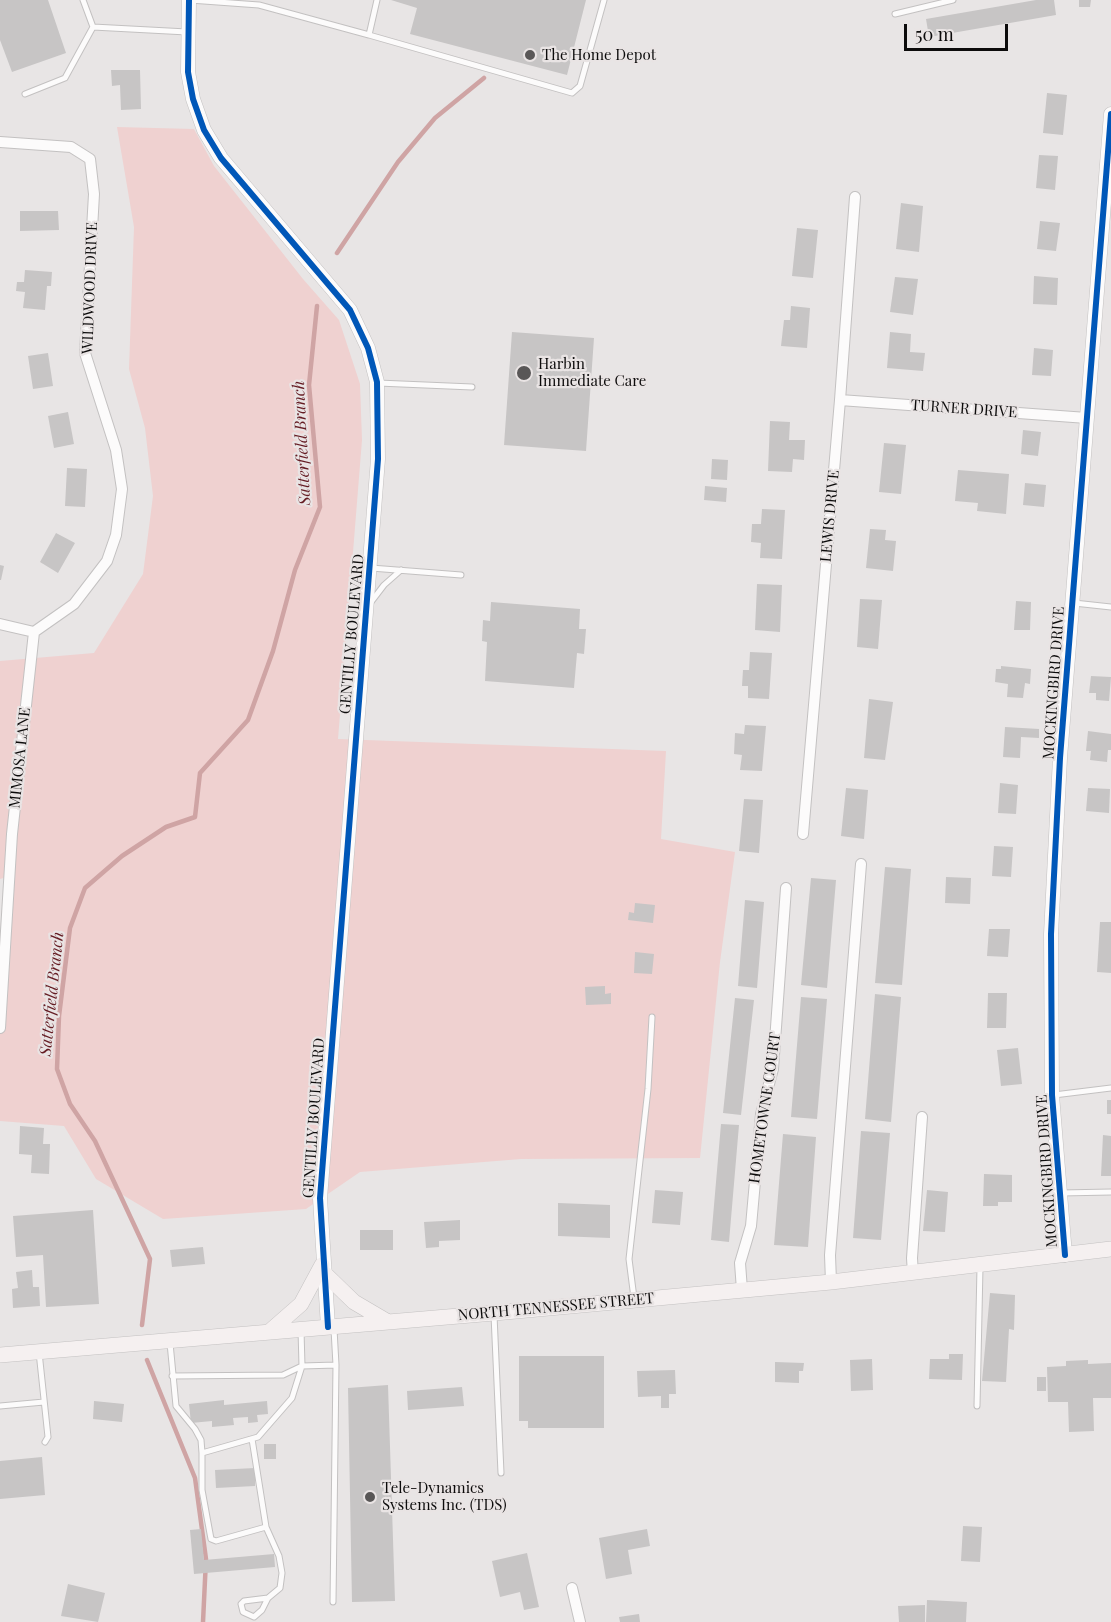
<!DOCTYPE html>
<style>
body{margin:0}
#map{position:relative;width:1111px;height:1622px;overflow:hidden;background:#e8e5e5;font-family:"Playfair Display",serif}
canvas{display:block}
.scale{position:absolute;left:904px;top:24px;width:104px;height:27px;box-sizing:border-box;border:3px solid #0c0b0b;border-top:0;padding-left:8px;font-size:18px;line-height:21px;white-space:nowrap;color:#0c0b0b;-webkit-text-stroke:4px #e9e4e4;paint-order:stroke}
</style>
<div id="map">
<canvas width="1111" height="1622"></canvas>
<div class="scale">50 m</div>
</div>
<script>
const ctx = document.querySelector('canvas').getContext('2d');
ctx.lineJoin = 'round';
function fillPath(path, color) { ctx.fillStyle = color; ctx.fill(path, 'evenodd'); }
const poly = rows => new Path2D(rows.map(r => 'M' + r).join(''));
function strokePath(path, color, width, dash) { ctx.strokeStyle = color; ctx.lineWidth = width; ctx.lineCap = dash ? 'butt' : 'round'; ctx.setLineDash(dash || []); ctx.stroke(path); }
function label(font, color, halo, rows, align = 'center') {
  ctx.font = font + ' "Playfair Display",serif'; ctx.lineWidth = 4.5; ctx.setLineDash([]); ctx.textBaseline = 'middle'; ctx.strokeStyle = halo; ctx.fillStyle = color; for (const [text, x, y, turn = 0] of rows) {
    ctx.save(); ctx.translate(x, y); ctx.rotate((+turn || 0) * Math.PI / 180); ctx.textAlign = isNaN(turn) ? turn : align; if (halo) ctx.strokeText(text, 0, 0); ctx.fillText(text, 0, 0); ctx.restore();
  }
}
const green = poly([
 [117,127,194,129,214,166,303,279,339,320,360,384,362,440,338,739,666,751,661,839,735,852,720,962,700,1158,521,1159,360,1172,306,1209,163,1219,96,1179,64,1126,0,1121,0,1028,10,876,0,879,0,661,94,653,143,574,153,496,145,428,129,369,134,227]
]);
const stream = poly([
 [337,253,398,162,435,118,484,78],
 [142,1325,150,1259,95,1141,70,1104,57,1069,59,1016,70,928,85,888,122,856,166,827,195,817,200,773,248,720,273,651,295,570,320,507,309,385,317,306],
 [147,1360,195,1478,206,1559,203,1622]
]);
const building = poly([
 [0,0,48,0,66,53,12,72,0,40],
 [391,0,586,0,567,75,410,34,417,8],
 [1036,0,1054,0,1056,15,929,37,926,19],
 [1079,0,1091,0,1090,7,1079,7],
 [111,70,140,70,141,109,121,110,120,85,112,86],
 [1047,93,1067,95,1063,135,1043,133],
 [1039,155,1058,156,1055,190,1036,188],
 [901,203,923,206,919,252,896,249],
 [20,211,58,211,59,230,20,231],
 [1040,221,1060,223,1056,251,1037,249],
 [797,228,818,230,813,278,792,276],
 [25,270,52,272,51,286,47,286,45,310,23,308,25,292,16,291,17,282,24,282],
 [1034,276,1058,278,1057,305,1033,304],
 [895,277,918,279,913,315,890,312],
 [791,306,810,308,807,348,781,346,784,320,790,320],
 [512,332,594,338,586,451,504,445],
 [890,332,911,334,910,352,925,353,923,371,887,368],
 [1034,348,1053,350,1051,376,1032,375],
 [48,353,53,386,33,389,28,356],
 [68,412,74,444,54,448,48,416],
 [770,421,790,422,789,440,805,440,804,460,793,459,792,472,768,471],
 [1023,430,1041,432,1038,456,1021,454],
 [884,443,906,445,901,494,879,492],
 [712,459,728,460,727,480,711,479],
 [67,468,87,469,85,507,65,506],
 [958,470,1009,474,1006,514,977,511,978,503,955,501],
 [1025,483,1046,485,1044,507,1023,505],
 [705,486,727,488,726,502,704,500],
 [762,509,785,510,782,559,760,558,761,543,751,542,752,524,761,524],
 [870,529,886,530,885,540,896,541,893,571,866,568],
 [56,533,75,543,58,573,40,562],
 [0,565,4,566,1,580,0,580],
 [757,584,782,585,780,632,755,630],
 [860,599,882,600,878,649,857,647],
 [1016,601,1031,602,1030,630,1014,630],
 [491,602,580,609,579,629,586,629,584,654,577,653,574,688,485,681,487,642,482,641,483,620,490,621],
 [750,652,772,653,769,699,748,698,748,686,742,686,743,670,749,670],
 [1001,666,1031,669,1030,684,1025,683,1023,698,1007,697,1008,684,995,682,996,669,1001,669],
 [1091,676,1111,677,1109,701,1096,700,1096,693,1089,693],
 [869,699,893,702,885,760,864,758],
 [745,725,766,726,762,771,740,770,742,755,734,754,735,733,744,734],
 [1005,727,1039,729,1039,738,1021,737,1020,758,1003,757],
 [1088,731,1111,734,1111,750,1108,750,1107,762,1090,760,1091,751,1086,751],
 [1000,783,1018,785,1016,814,998,813],
 [846,788,868,790,864,839,841,836],
 [1088,788,1110,789,1109,813,1086,811],
 [744,799,763,800,759,853,739,851],
 [994,846,1013,847,1011,877,992,876],
 [885,867,911,869,902,985,875,983],
 [946,877,971,878,970,904,945,903],
 [811,878,836,880,827,988,801,985],
 [745,900,764,902,757,988,738,986],
 [635,903,655,905,653,923,628,920,629,912,634,913],
 [1100,922,1111,922,1111,973,1097,972],
 [989,929,1010,929,1008,957,987,956],
 [635,952,654,954,652,974,634,973],
 [605,986,605,994,611,993,611,1004,586,1005,585,987],
 [988,993,1007,993,1006,1028,987,1028],
 [875,994,901,997,891,1122,865,1119],
 [801,997,827,999,817,1119,791,1117],
 [735,998,754,1000,741,1115,723,1113],
 [1018,1048,1022,1084,1001,1086,997,1050],
 [1107,1100,1111,1100,1111,1114,1107,1114],
 [721,1124,739,1125,729,1242,711,1240],
 [20,1126,44,1128,43,1144,50,1144,49,1174,31,1173,32,1155,19,1154],
 [861,1131,890,1133,881,1240,853,1238],
 [783,1134,816,1137,808,1247,774,1245],
 [1103,1135,1111,1136,1111,1176,1101,1176],
 [984,1174,1012,1175,1012,1202,998,1202,998,1206,983,1206],
 [655,1190,683,1192,680,1225,652,1223],
 [927,1190,948,1192,945,1232,923,1231],
 [558,1203,610,1205,610,1238,558,1236],
 [93,1210,99,1304,46,1307,43,1255,16,1257,13,1216],
 [460,1220,460,1240,439,1241,439,1247,426,1248,424,1222],
 [360,1230,393,1230,393,1250,360,1250],
 [203,1247,205,1264,172,1267,170,1250],
 [32,1270,33,1287,39,1287,40,1306,13,1308,12,1289,18,1288,16,1272],
 [990,1293,1015,1295,1014,1330,1009,1329,1006,1382,982,1381],
 [949,1354,963,1354,962,1380,929,1379,930,1359,949,1359],
 [519,1356,604,1356,604,1428,528,1428,528,1421,519,1421],
 [872,1359,873,1390,851,1391,850,1360],
 [1088,1360,1088,1364,1111,1363,1111,1398,1093,1398,1094,1431,1069,1432,1068,1402,1048,1402,1047,1367,1066,1366,1066,1361],
 [775,1362,804,1363,803,1371,799,1371,799,1383,775,1382],
 [675,1370,676,1394,669,1394,669,1408,661,1408,661,1396,638,1397,637,1371],
 [1037,1377,1046,1377,1046,1391,1037,1391],
 [388,1385,395,1601,352,1602,348,1388],
 [462,1387,464,1406,408,1410,407,1391],
 [224,1400,224,1405,267,1401,268,1414,257,1415,258,1422,248,1423,248,1417,233,1418,234,1425,212,1427,212,1421,191,1423,189,1404],
 [94,1401,124,1404,122,1422,93,1419],
 [264,1444,276,1444,276,1459,264,1459],
 [42,1457,45,1495,0,1499,0,1461],
 [255,1468,255,1486,216,1488,215,1470],
 [963,1526,982,1527,980,1562,961,1561],
 [201,1529,204,1560,274,1554,275,1567,194,1574,190,1530],
 [647,1529,650,1546,628,1550,632,1574,606,1579,599,1538],
 [527,1553,539,1607,524,1610,520,1592,500,1597,492,1561],
 [68,1584,105,1593,98,1622,61,1616],
 [927,1600,967,1602,966,1622,926,1622],
 [925,1605,925,1622,899,1622,898,1606],
 [639,1614,640,1622,620,1622,619,1617]
]);
const service = poly([
 [83,0,93,27,187,32],
 [190,0,259,5,369,35,377,0],
 [895,14,953,0],
 [369,35,572,93,580,86,604,0],
 [25,94,65,78,93,27],
 [378,383,472,387],
 [371,568,461,575],
 [371,602,384,585,401,570],
 [1074,603,1111,607],
 [1054,1095,1111,1088],
 [1061,1193,1111,1192],
 [634,1298,629,1259,648,1089,652,1017],
 [494,1315,501,1473],
 [301,1330,302,1366,336,1365],
 [170,1343,176,1406,195,1429,201,1440,202,1453],
 [39,1352,48,1437,45,1442],
 [172,1376,283,1375,302,1366],
 [0,1406,44,1402],
 [977,1406,980,1267],
 [252,1439,266,1527,216,1541,211,1539,202,1490,202,1453,258,1437,292,1398,302,1366],
 [266,1527,279,1556,282,1573,280,1588,268,1598,244,1601,241,1604,243,1612,254,1617,262,1610,268,1598],
 [333,1602,336,1365,334,1329]
]);
const minor = poly([
 [0,142,71,147,90,159,94,194,85,353,116,450,122,489,116,535,107,561,74,604,34,632,0,624],
 [840,400,1087,418],
 [803,834,840,400,855,197],
 [0,1028,12,834,34,632],
 [913,1274,912,1258,922,1117],
 [831,1282,830,1255,861,864],
 [742,1290,740,1263,751,1226,761,1114,773,1069,786,888],
 [572,1588,580,1622]
]);
const tertiary = poly([
 [189,0,188,72,193,99,204,130,221,158,350,310,368,348,377,382,378,459,320,1198,328,1327],
 [1065,1255,1052,1095,1051,934,1060,758,1111,114]
]);
const secondary = poly([
 [323,1272,354,1302,388,1322],
 [269,1332,301,1304,322,1265],
 [0,1355,494,1313,831,1282,1111,1249]
]);
const cycleway = poly([
 [189,0,188,72,193,99,204,130,221,158,350,310,368,348,377,382,378,459,320,1198,328,1327],
 [1065,1255,1052,1095,1051,934,1060,758,1111,114]
]);
const markers = [
 [530,55,6,"#595757"],
 [524,373,8,"#595757"],
 [370,1497,6,"#595757"]
];
const poiNames = [
 ["The Home Depot",542,55],
 ["Harbin",538,364],
 ["Immediate Care",538,381],
 ["Tele-Dynamics",382,1488],
 ["Systems Inc. (TDS)",382,1505]
];
const streetNames = [
 ["WILDWOOD DRIVE",90,288,-88],
 ["TURNER DRIVE",964,409,4],
 ["LEWIS DRIVE",830,516,-85],
 ["GENTILLY BOULEVARD",352,634,-85],
 ["MOCKINGBIRD DRIVE",1054,683,-86],
 ["MIMOSA LANE",20,758,-84],
 ["HOMETOWNE COURT",765,1108,-82],
 ["GENTILLY BOULEVARD",314,1118,-86],
 ["MOCKINGBIRD DRIVE",1047,1171,-94],
 ["NORTH TENNESSEE STREET",556,1307,-5]
];
const waterNames = [
 ["Satterfield Branch",302,443,-93],
 ["Satterfield Branch",52,994,-84]
];
fillPath(green, '#efd1d0');
strokePath(stream, '#cfa4a4', 4.5);
fillPath(building, '#c7c5c5');
strokePath(service, '#c3c1c1', 7);
strokePath(minor, '#c3c1c1', 12);
strokePath(tertiary, '#c3c1c1', 15);
strokePath(secondary, '#c3c1c1', 16);
strokePath(service, '#fcfbfb', 5);
strokePath(minor, '#fcfbfb', 10);
strokePath(tertiary, '#fcfbfb', 14);
strokePath(secondary, '#f5f0f0', 15);
strokePath(cycleway, '#0057b8', 6);
for (const [x, y, r, color] of markers) { const dot = new Path2D(); dot.arc(x, y, r, 0, 2 * Math.PI); ctx.fillStyle = color; ctx.fill(dot); strokePath(dot, '#e9e4e4', 2); }
label('15px', '#0c0b0b', '#e9e4e4', poiNames, 'left');
label('15px', '#0c0b0b', '#e9e4e4', streetNames);
label('italic 16px', '#651c23', '#e9e4e4', waterNames);
</script>
